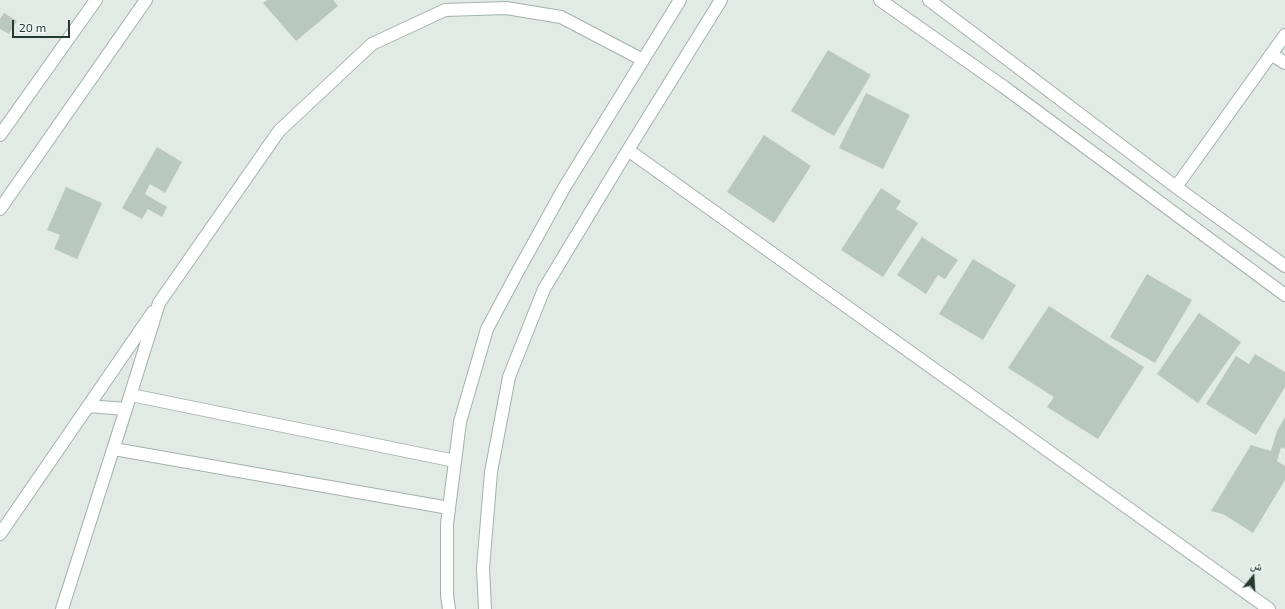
<!DOCTYPE html>
<meta charset="utf-8">
<style>
body{margin:0}
#map{position:relative;width:1285px;height:609px;overflow:hidden;background:#e1eae5;font-family:"Exo 2","Noto Naskh Arabic",sans-serif}
canvas{display:block}
.north{position:absolute;left:1233px;top:557px;width:40px;height:40px;-webkit-text-stroke:3px #f1f7f4;paint-order:stroke;rotate:18deg;font-size:11px;font-weight:700;line-height:16px;text-align:center;color:#233932}
.north::after{content:'';display:block;margin:auto;width:14px;height:18px;background:#233932;clip-path:polygon(50% 0,100% 100%,50% 72%,0 100%)}
.scale{position:absolute;left:12px;top:20px;width:58px;height:18px;box-sizing:border-box;border:2px solid #233932;border-top:0;padding-left:5px;font-size:12px;line-height:14px;white-space:nowrap;color:#233932;-webkit-text-stroke:3px #f1f7f4;paint-order:stroke}
</style>
<div id="map">
<canvas width="1285" height="609"></canvas>
<div class="north">ش</div>
<div class="scale">20 m</div>
</div>
<script>
const ctx = document.querySelector('canvas').getContext('2d');
ctx.lineJoin = 'round';
function fillPath(path, color) { ctx.fillStyle = color; ctx.fill(path, 'evenodd'); }
const poly = rows => new Path2D(rows.map(r => 'M' + r).join(''));
function strokePath(path, color, width, dash) { ctx.strokeStyle = color; ctx.lineWidth = width; ctx.lineCap = dash ? 'butt' : 'round'; ctx.setLineDash(dash || []); ctx.stroke(path); }
const building = poly([
 [267,0,333,0,338,6,296,41,263,3],
 [4,13,17,21,9,34,0,29,0,19],
 [828,50,871,75,834,136,791,111],
 [866,93,910,115,883,169,839,148],
 [764,135,811,166,774,223,727,192],
 [157,147,182,162,165,193,150,184,145,194,167,207,162,217,148,209,142,219,122,208],
 [66,187,102,203,77,259,54,249,60,235,47,230],
 [881,188,901,201,896,209,918,223,883,277,841,250],
 [922,237,958,260,945,279,938,275,926,294,897,275],
 [973,259,1016,285,983,340,939,314],
 [1147,274,1192,300,1155,363,1110,337],
 [1049,306,1144,367,1098,439,1047,407,1054,397,1008,368],
 [1199,313,1241,342,1198,403,1157,374],
 [1255,354,1285,372,1285,387,1256,435,1206,404,1236,356,1249,364],
 [1285,417,1285,449,1281,447,1277,461,1285,466,1285,480,1253,533,1223,514,1211,511,1251,445,1271,451,1277,431]
]);
const street = poly([
 [880,0,1004,87,1285,295],
 [929,0,1176,187,1285,266],
 [1271,54,1285,63],
 [0,135,96,0],
 [628,150,1269,609],
 [1176,187,1285,35],
 [0,209,146,0],
 [131,395,455,461],
 [88,406,126,409],
 [114,449,449,508],
 [0,534,153,312],
 [62,609,126,409,159,303,279,131,372,44,445,10,506,8,561,17,643,60],
 [449,609,447,595,447,524,460,422,487,329,517,273,564,188,680,0],
 [485,609,483,568,491,472,509,377,544,289,628,150,721,0]
]);
fillPath(building, '#b9c7c1');
strokePath(street, '#a4b1ac', 14);
strokePath(street, '#fff', 12);
</script>
